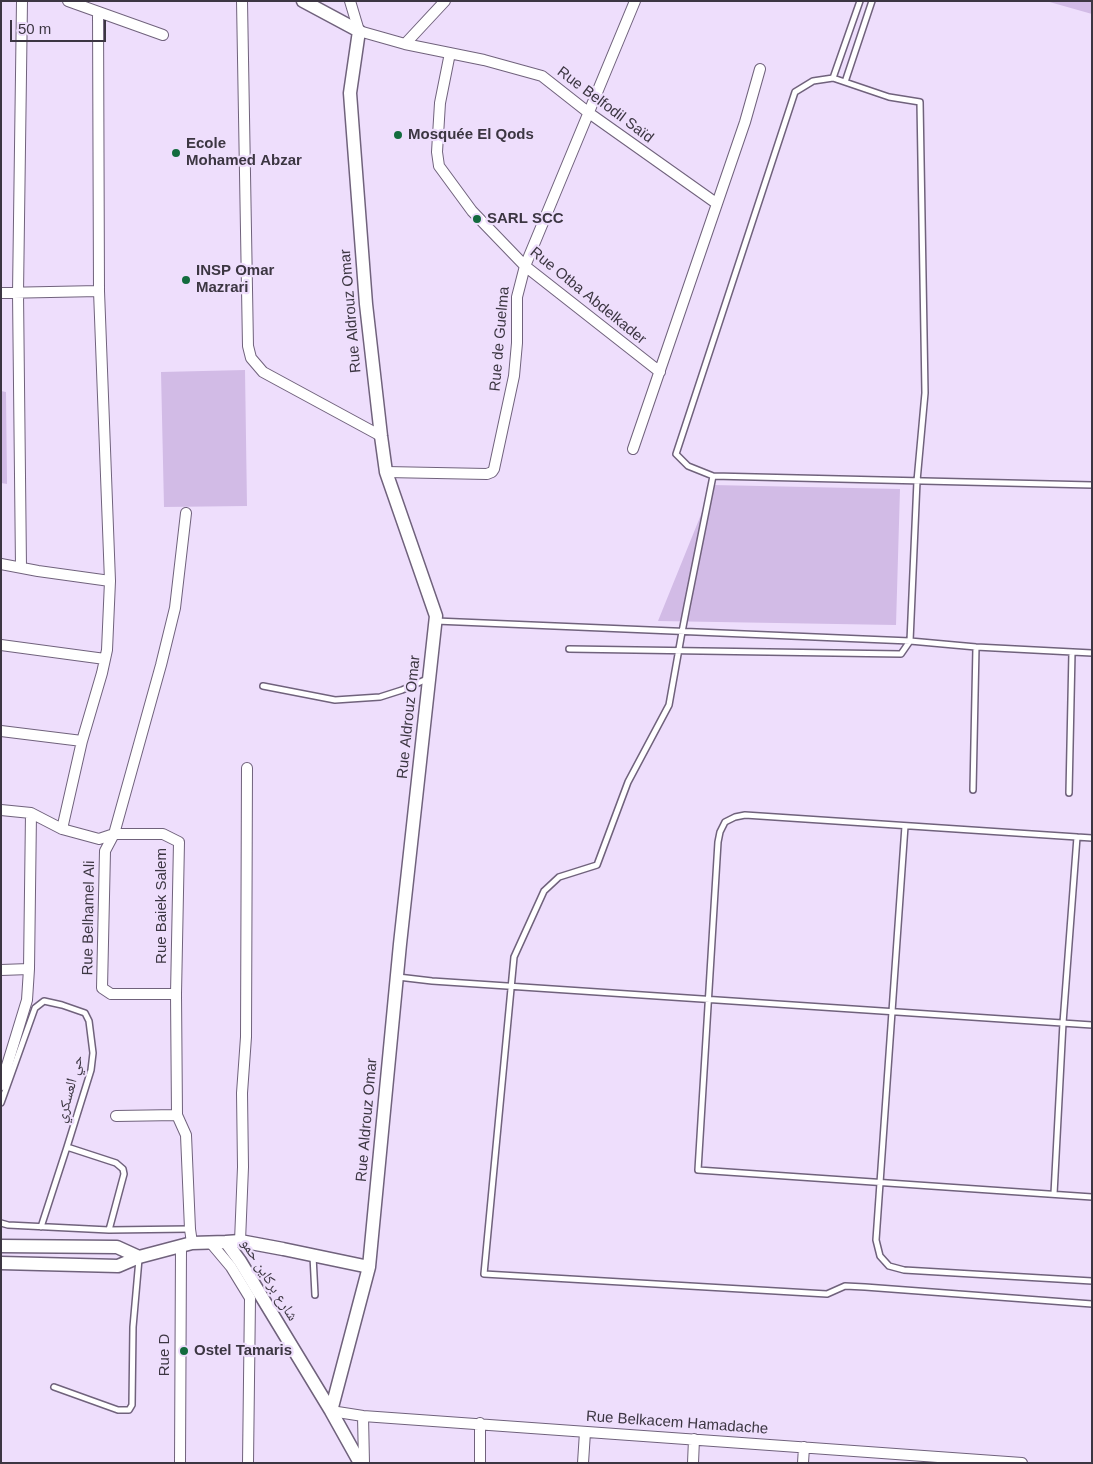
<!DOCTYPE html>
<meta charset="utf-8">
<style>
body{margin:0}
#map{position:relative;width:1093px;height:1464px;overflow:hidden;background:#eedefc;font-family:Helvetica,sans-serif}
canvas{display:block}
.frame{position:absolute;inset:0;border:2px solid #3c3642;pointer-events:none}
.scale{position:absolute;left:10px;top:20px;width:96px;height:22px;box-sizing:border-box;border:2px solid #3c3642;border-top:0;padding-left:6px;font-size:15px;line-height:18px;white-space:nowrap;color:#3c3642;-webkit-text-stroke:4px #eedefc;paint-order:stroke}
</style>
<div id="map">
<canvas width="1093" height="1464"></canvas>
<div class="frame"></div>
<div class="scale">50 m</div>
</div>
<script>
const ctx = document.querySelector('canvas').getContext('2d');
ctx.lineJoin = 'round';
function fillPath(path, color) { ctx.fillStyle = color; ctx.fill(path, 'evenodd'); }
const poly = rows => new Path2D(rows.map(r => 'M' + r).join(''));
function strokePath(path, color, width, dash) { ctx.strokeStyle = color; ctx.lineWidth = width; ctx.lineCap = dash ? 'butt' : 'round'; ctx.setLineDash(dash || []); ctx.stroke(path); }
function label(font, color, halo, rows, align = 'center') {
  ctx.font = font + ' Helvetica,"Noto Naskh Arabic",sans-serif'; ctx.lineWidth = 4.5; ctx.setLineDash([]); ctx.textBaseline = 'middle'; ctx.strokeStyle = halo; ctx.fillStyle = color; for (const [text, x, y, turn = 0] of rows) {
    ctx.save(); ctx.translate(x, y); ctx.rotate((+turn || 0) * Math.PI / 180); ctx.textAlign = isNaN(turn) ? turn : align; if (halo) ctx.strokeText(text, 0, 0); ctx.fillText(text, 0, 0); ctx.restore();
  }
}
const green = poly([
 [1046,1,1092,1,1092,14],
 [245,370,247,506,164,507,161,372],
 [1,391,6,392,7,484,1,483],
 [713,485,900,489,896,625,658,621]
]);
const service = poly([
 [833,78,860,1],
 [845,82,872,1],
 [713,476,1092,485],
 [436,621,910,641,976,647,1092,653],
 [569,649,901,654,910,641,917,481,925,393,920,102,889,97,833,78,813,81,795,92,676,454,688,466,713,476,687,606,682,632,669,705,628,782,597,865,559,877,544,891,514,957,484,1274,827,1294,845,1286,865,1287,1092,1304],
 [263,686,335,700,380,697,402,690,427,679],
 [973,790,976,647],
 [1069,793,1072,652],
 [905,826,876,1240,880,1256,889,1266,904,1270,1092,1281],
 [1092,838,745,815,735,817,725,822,720,832,718,842,698,1170,1092,1197],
 [398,977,432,981,1092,1025],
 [1,1103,35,1008,44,1001,62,1005,85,1013,89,1021,93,1053,91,1070,67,1147],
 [1054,1194,1063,1023,1077,837],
 [1,1223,8,1225,109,1230,190,1229],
 [41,1227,67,1147,116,1163,123,1169,124,1174,109,1230],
 [313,1256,315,1295],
 [54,1387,118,1410,129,1410,132,1405,133,1327,139,1259]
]);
const minor = poly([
 [68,1,163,35],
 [242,1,248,346,251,358,263,372,381,436],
 [350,1,359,31,405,44,445,1],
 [405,44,484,60,542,76,589,113,716,203],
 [450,53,440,103,437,152,439,166,472,211,525,266,660,372],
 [1,293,99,291],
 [633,449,745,122,760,69],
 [386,472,487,474,492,472,494,469,514,376,517,343,517,297,525,266,635,1],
 [186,513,175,608,161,665,114,834,163,834,179,842,176,994,177,1115,186,1135,190,1229,192,1243],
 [1,564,38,571,110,581],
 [21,567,18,293,22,1],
 [1,645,105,659],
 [1,731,82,741],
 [1,810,31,813,62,829,99,839,114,834,105,851,102,988,111,994,176,994],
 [62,829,82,741,102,673,107,650,110,581,99,291,98,12],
 [1,970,29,969],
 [1,1085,27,1000,29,969,31,813],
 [116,1116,177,1115],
 [240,1241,243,1167,242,1093,246,1037,247,768],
 [210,1242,231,1267,250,1298,248,1463],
 [331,1411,363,1416,1022,1463],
 [363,1416,364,1463],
 [480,1423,480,1463],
 [180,1463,181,1247],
 [583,1463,585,1432],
 [693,1463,694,1439],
 [803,1463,804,1447]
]);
const tertiary = poly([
 [303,1,359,31,350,93,366,304,381,436,386,472,436,616,400,944,369,1267,331,1411],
 [226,1242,240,1241,283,1249,369,1267],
 [1,1246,117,1247,139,1257],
 [1,1263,118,1266,139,1257,192,1243,226,1242,240,1261,331,1411,360,1463]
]);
const markers = [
 [398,135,5,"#136b3e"],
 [176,153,5,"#136b3e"],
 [477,219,5,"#136b3e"],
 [186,280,5,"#136b3e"],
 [184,1351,5,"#136b3e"]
];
const streetNames = [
 ["Rue Belfodil Saïd",605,105,37],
 ["Rue Otba Abdelkader",588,296,39],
 ["Rue Aldrouz Omar",351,311,-95],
 ["Rue de Guelma",500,339,-85],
 ["Rue Aldrouz Omar",409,717,-84],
 ["Rue Baiek Salem",162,906,-90],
 ["Rue Belhamel Ali",89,918,-89],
 ["حي العسكري",70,1089,-75],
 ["Rue Aldrouz Omar",367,1120,-85],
 ["شارع بركاين حمو",269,1280,58],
 ["Rue D",165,1355,-90],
 ["Rue Belkacem Hamadache",677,1423,4]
];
const poiNames = [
 ["Mosquée El Qods",408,135],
 ["Ecole",186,144],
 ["Mohamed Abzar",186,161],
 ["SARL SCC",487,219],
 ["INSP Omar",196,271],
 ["Mazrari",196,288],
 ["Ostel Tamaris",194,1351]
];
fillPath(green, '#d2bbe6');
strokePath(service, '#70627c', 8);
strokePath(minor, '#70627c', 12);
strokePath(tertiary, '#70627c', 15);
strokePath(service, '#fff', 5);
strokePath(minor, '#fff', 10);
strokePath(tertiary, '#fff', 12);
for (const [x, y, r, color] of markers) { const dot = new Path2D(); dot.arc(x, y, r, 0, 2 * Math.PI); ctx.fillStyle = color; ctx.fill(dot); strokePath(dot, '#eedefc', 2); }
label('15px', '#3c3642', '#eedefc', streetNames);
label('bold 15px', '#3c3642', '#eedefc', poiNames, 'left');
</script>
